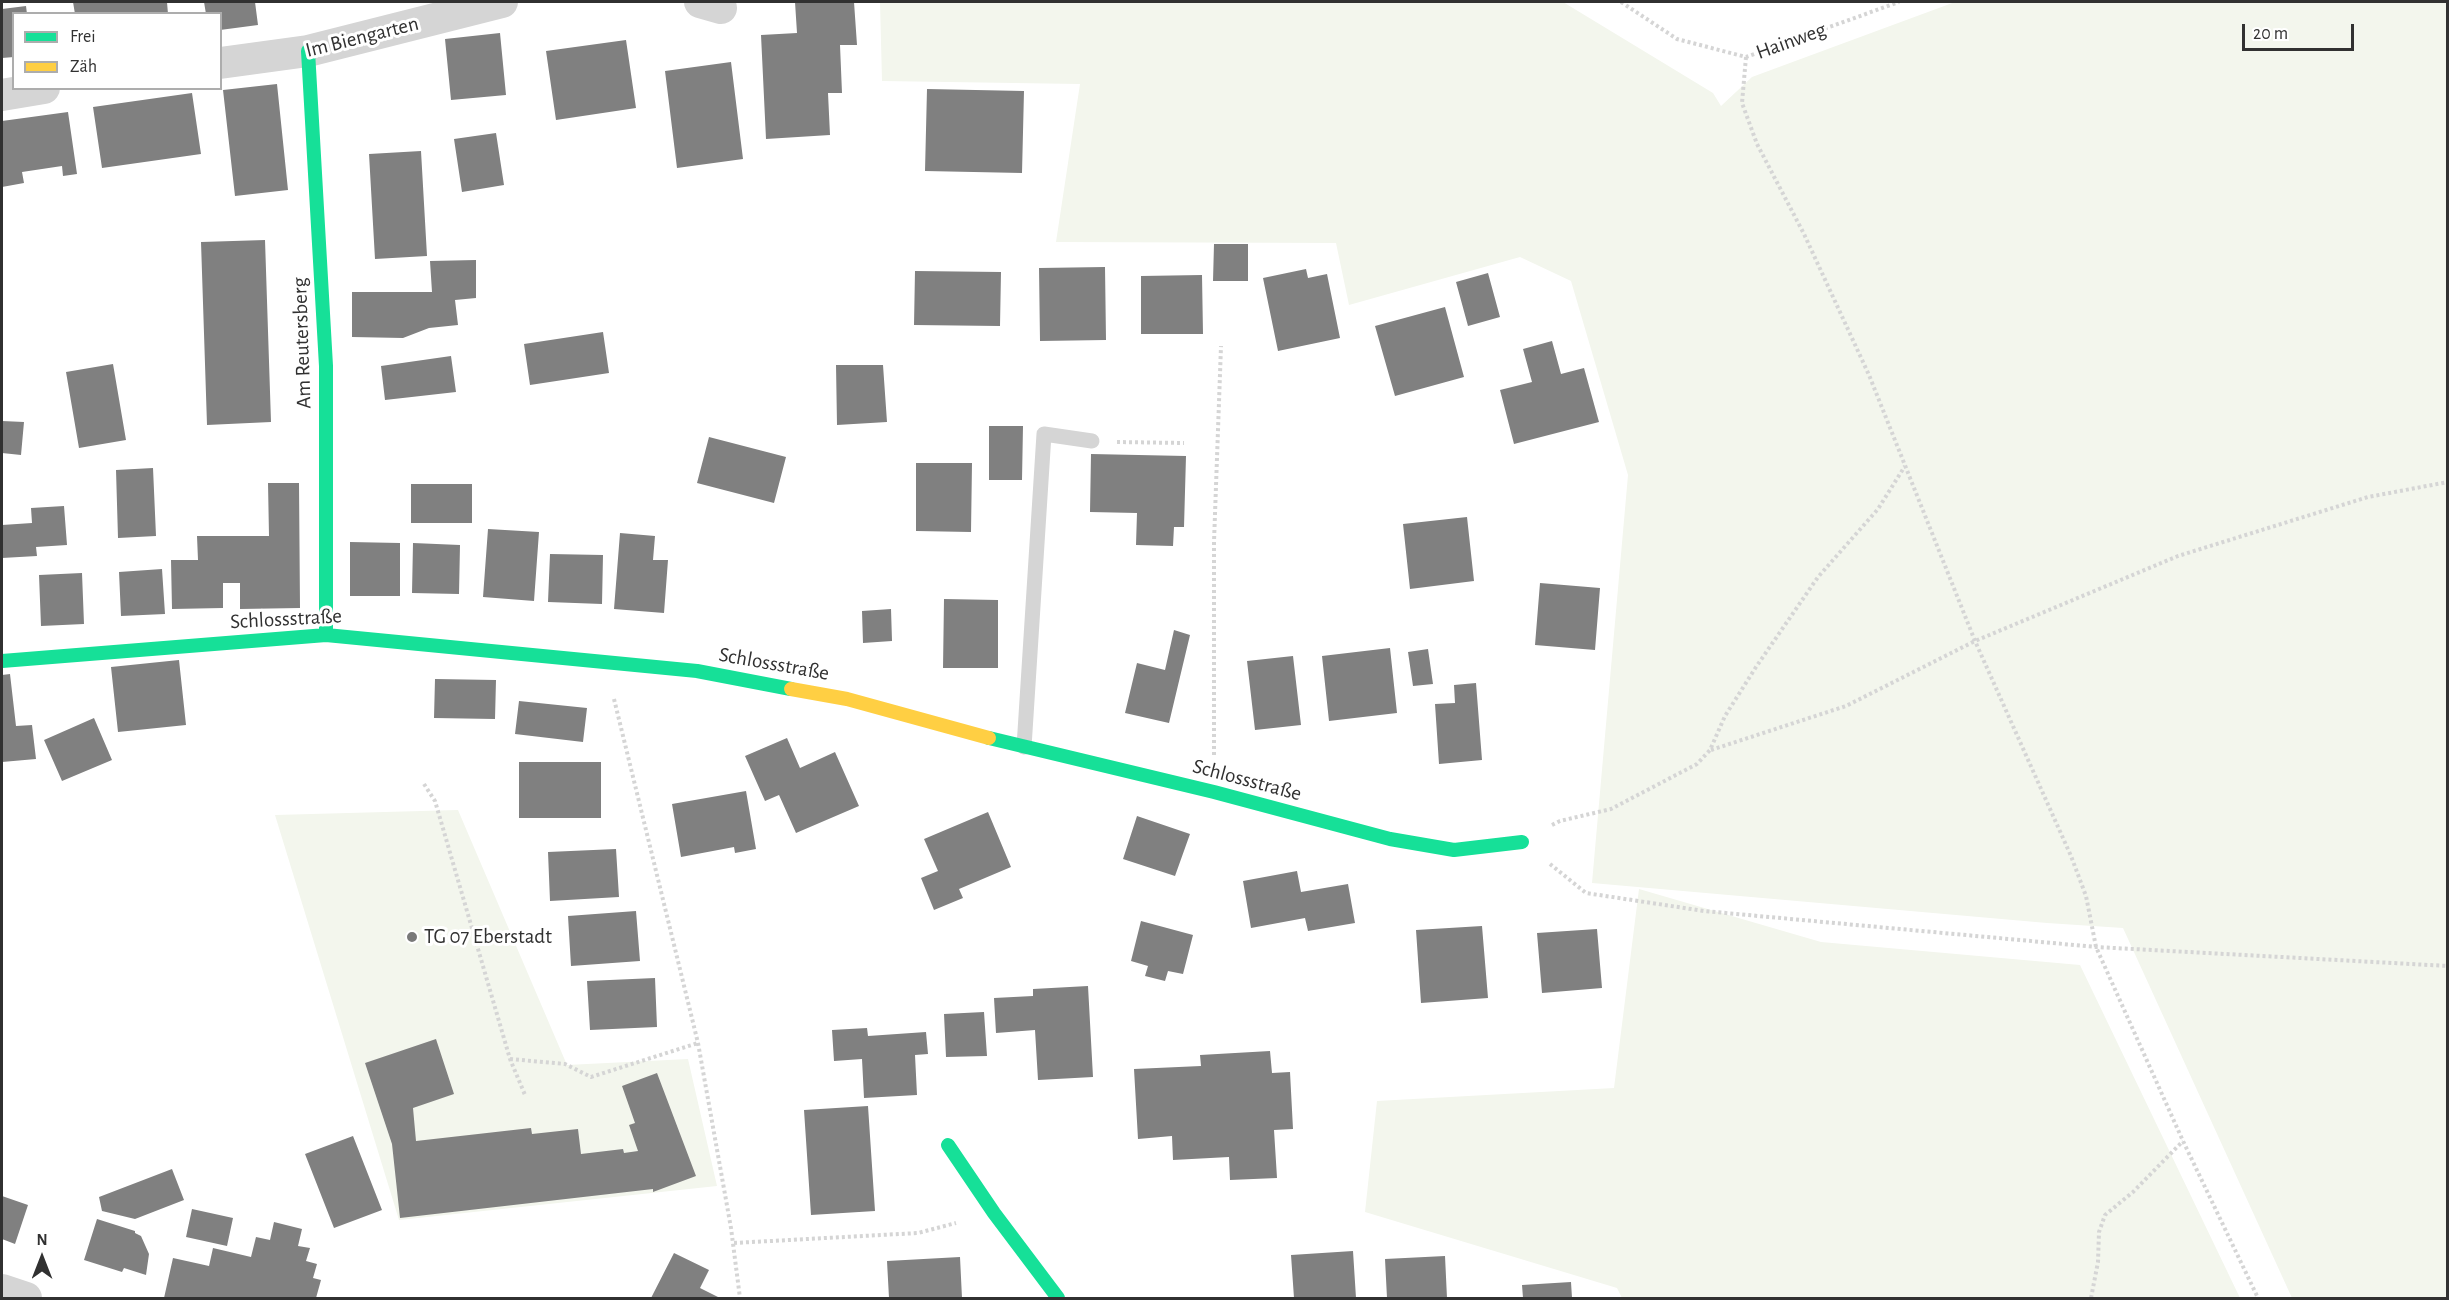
<!DOCTYPE html>
<meta charset="utf-8">
<style>
body{margin:0}
#map{position:relative;width:2449px;height:1300px;overflow:hidden;background:#fff;font-family:"Alegreya Sans",sans-serif}
canvas{display:block}
.frame{position:absolute;inset:0;border:3px solid #313131;pointer-events:none}
.legend{position:absolute;left:12px;top:12px;width:210px;height:78px;box-sizing:border-box;background:#fff;border:2px solid #adadad;margin:0;padding:8px 10px;list-style:none;font-size:18px;color:#313131}
.legend li{display:flex;align-items:center;gap:12px;height:30px}
.legend b{width:30px;border:2px solid #adadad}
.north{position:absolute;left:12px;top:1228px;width:60px;height:60px;-webkit-text-stroke:4px #fff;paint-order:stroke;rotate:0deg;font-size:16px;font-weight:700;line-height:24px;text-align:center;color:#313131}
.north::after{content:'';display:block;margin:auto;width:21px;height:27px;background:#313131;clip-path:polygon(50% 0,100% 100%,50% 72%,0 100%)}
.scale{position:absolute;left:2242px;top:24px;width:112px;height:27px;box-sizing:border-box;border:3px solid #313131;border-top:0;padding-left:8px;font-size:18px;line-height:21px;white-space:nowrap;color:#313131;-webkit-text-stroke:4px #fff;paint-order:stroke}
</style>
<div id="map">
<canvas width="2449" height="1300"></canvas>
<div class="frame"></div>
<ul class="legend">
<li><b style="height:8px;background:#16e098"></b>Frei</li>
<li><b style="height:8px;background:#ffcf43"></b>Zäh</li>
</ul>
<div class="north">N</div>
<div class="scale">20 m</div>
</div>
<script>
const ctx = document.querySelector('canvas').getContext('2d');
ctx.lineJoin = 'round';
function fillPath(path, color) { ctx.fillStyle = color; ctx.fill(path, 'evenodd'); }
const poly = rows => new Path2D(rows.map(r => 'M' + r).join(''));
function strokePath(path, color, width, dash) { ctx.strokeStyle = color; ctx.lineWidth = width; ctx.lineCap = dash ? 'butt' : 'round'; ctx.setLineDash(dash || []); ctx.stroke(path); }
function label(font, color, halo, rows, align = 'center') {
  ctx.font = font + ' "Alegreya Sans",sans-serif'; ctx.lineWidth = 6; ctx.setLineDash([]); ctx.textBaseline = 'middle'; ctx.strokeStyle = halo; ctx.fillStyle = color; for (const [text, x, y, turn = 0] of rows) {
    ctx.save(); ctx.translate(x, y); ctx.rotate((+turn || 0) * Math.PI / 180); ctx.textAlign = isNaN(turn) ? turn : align; if (halo) ctx.strokeText(text, 0, 0); ctx.fillText(text, 0, 0); ctx.restore();
  }
}
const green = poly([
 [880,2,1563,2,1713,93,1721,106,1752,77,1955,2,2447,2,2447,1298,2292,1298,2123,928,2047,923,1592,883,1628,475,1571,281,1520,257,1349,305,1336,243,1056,242,1080,84,882,81],
 [458,810,567,1065,688,1059,717,1186,399,1220,275,815],
 [1639,889,1821,942,2080,965,2240,1298,1622,1298,1617,1288,1365,1212,1377,1101,1614,1088]
]);
const building = poly([
 [73,2,167,2,168,14,75,14],
 [204,2,255,2,258,25,220,30,220,14,206,14],
 [795,2,854,2,857,45,840,45,842,93,828,93,830,135,766,139,761,35,797,33],
 [26,6,27,14,14,14,14,57,2,58,2,9],
 [500,33,506,95,451,100,445,39],
 [626,40,636,108,556,120,546,51],
 [731,62,743,159,677,168,665,71],
 [277,84,288,190,235,196,223,90],
 [927,89,1024,91,1022,173,925,171],
 [192,93,201,154,102,168,93,107],
 [68,112,77,174,63,176,62,166,22,172,24,183,2,187,2,121],
 [496,133,504,185,462,192,454,139],
 [421,151,427,256,375,259,369,154],
 [265,240,271,422,207,425,201,242],
 [1214,244,1248,244,1248,281,1213,281],
 [476,260,476,298,455,300,458,325,429,328,403,338,352,337,352,292,432,292,430,261],
 [1105,267,1106,340,1040,341,1039,268],
 [1306,269,1308,278,1327,274,1340,338,1278,351,1263,278],
 [915,271,1001,272,1000,326,914,325],
 [1488,273,1500,317,1468,326,1456,282],
 [1202,275,1203,334,1141,334,1141,276],
 [1445,307,1464,377,1395,396,1375,326],
 [603,332,609,373,530,385,524,344],
 [1552,341,1561,374,1584,368,1599,422,1514,444,1500,390,1532,382,1523,349],
 [451,356,456,392,385,400,381,366],
 [113,364,126,440,79,448,66,372],
 [836,365,883,365,887,422,837,425],
 [2,421,24,422,21,455,2,453],
 [989,426,1023,426,1022,480,989,480],
 [709,437,786,457,774,503,697,483],
 [1091,454,1186,456,1184,527,1174,527,1173,546,1136,545,1137,513,1090,512],
 [916,463,972,463,971,532,916,531],
 [153,468,156,536,118,538,116,470],
 [268,483,299,483,300,608,240,609,240,583,223,583,223,608,172,609,171,560,198,560,197,536,269,536],
 [411,484,472,484,472,523,411,523],
 [64,506,67,545,36,547,37,556,2,558,2,525,32,523,31,508],
 [1467,517,1474,581,1410,589,1403,524],
 [488,529,539,532,534,601,483,597],
 [620,533,655,536,653,560,668,560,664,613,614,609],
 [350,542,400,543,400,596,350,596],
 [413,543,460,545,459,594,412,593],
 [550,554,603,555,602,604,548,602],
 [162,569,165,614,121,616,119,572],
 [82,573,84,624,41,626,39,575],
 [1540,583,1600,588,1595,650,1535,645],
 [944,599,998,600,998,668,943,668],
 [891,609,892,641,863,643,862,611],
 [1174,630,1190,635,1169,723,1125,713,1137,663,1165,670],
 [1390,648,1397,713,1329,721,1322,656],
 [1428,649,1433,684,1413,686,1408,652],
 [1293,656,1301,725,1255,730,1247,661],
 [179,660,186,725,118,732,111,667],
 [10,674,16,726,32,725,36,759,2,762,2,675],
 [435,679,496,680,495,719,434,718],
 [1476,683,1482,760,1439,764,1435,704,1455,703,1454,685],
 [519,701,587,708,583,742,515,734],
 [94,718,112,760,62,781,44,740],
 [787,738,800,768,835,752,859,806,796,833,779,795,765,801,745,756],
 [519,762,601,762,601,818,519,818],
 [746,791,756,849,735,853,734,847,681,857,672,804],
 [988,812,1011,867,959,889,963,898,934,910,921,878,938,871,924,839],
 [1137,816,1190,834,1175,876,1123,859],
 [616,849,619,897,550,901,548,852],
 [1297,871,1301,892,1348,884,1355,923,1308,931,1305,918,1251,928,1243,881],
 [636,911,640,961,571,966,568,916],
 [1141,921,1193,935,1183,974,1168,971,1165,981,1145,976,1148,966,1131,961],
 [1482,926,1488,998,1421,1003,1416,930],
 [1597,929,1602,988,1542,993,1537,933],
 [655,978,657,1027,590,1030,587,981],
 [1088,986,1093,1077,1038,1080,1035,1030,996,1033,994,998,1033,996,1033,989],
 [984,1012,987,1056,946,1057,944,1014],
 [867,1028,868,1036,926,1032,928,1054,915,1055,917,1095,864,1098,862,1059,834,1061,832,1030],
 [436,1039,454,1094,413,1108,416,1141,531,1128,532,1134,578,1129,581,1154,623,1149,624,1153,638,1151,629,1125,635,1123,622,1086,657,1073,696,1176,653,1192,653,1189,400,1218,392,1144,365,1063],
 [1270,1051,1272,1073,1290,1072,1293,1129,1274,1130,1277,1178,1230,1180,1229,1157,1173,1160,1172,1136,1138,1139,1134,1069,1201,1066,1200,1055],
 [868,1106,875,1211,811,1215,804,1110],
 [353,1136,382,1210,334,1228,305,1154],
 [172,1169,184,1200,135,1219,102,1211,99,1197],
 [2,1196,28,1205,15,1244,2,1239],
 [192,1209,233,1218,227,1246,186,1237],
 [97,1219,135,1231,135,1233,141,1236,149,1254,146,1275,124,1268,122,1272,84,1260],
 [274,1222,302,1229,298,1246,310,1248,306,1261,317,1264,313,1278,321,1280,316,1298,164,1298,173,1258,209,1266,213,1248,251,1257,256,1237,270,1240],
 [1353,1251,1356,1298,1294,1298,1291,1255],
 [674,1253,709,1270,700,1288,720,1298,651,1298],
 [1445,1256,1447,1298,1387,1298,1385,1259],
 [960,1257,962,1298,889,1298,887,1261],
 [1571,1282,1572,1298,1523,1298,1522,1285]
]);
const path = poly([
 [1621,2,1677,39,1746,57,1899,2],
 [1746,57,1742,103,1757,144,1804,234,1869,375,1975,641,2071,856,2086,896,2096,947,2183,1141,2258,1298],
 [1117,442,1184,443],
 [614,699,698,1043,731,1228,740,1298],
 [1711,750,1846,706,1975,641,2178,556,2368,497,2448,482],
 [1214,755,1214,542,1221,346],
 [424,784,435,801,510,1059,525,1095],
 [1552,825,1560,821,1611,809,1697,764,1710,750,1725,716,1756,667,1818,577,1878,509,1905,466],
 [1550,864,1586,893,1704,911,2096,947,2448,966],
 [510,1059,565,1064,591,1077,698,1043],
 [734,1243,918,1233,956,1223],
 [2091,1298,2098,1262,2099,1232,2105,1215,2133,1192,2183,1141]
]);
const lane = poly([
 [1024,747,1044,434,1092,441]
]);
const street = poly([
 [700,2,721,8],
 [220,63,308,51,502,2],
 [2,95,44,88],
 [2,1290,26,1298]
]);
const fast = poly([
 [308,51,326,366,326,635],
 [2,661,326,635,697,671,791,689],
 [989,738,1214,792,1390,839,1454,850,1522,842],
 [948,1145,994,1213,1058,1298]
]);
const slow = poly([
 [791,689,847,699,989,738]
]);
const markers = [
 [412,937,6,"#797979"]
];
const streetNames = [
 ["Im Biengarten",362,37,-14],
 ["Hainweg",1791,41,-20],
 ["Am Reutersberg",302,343,-92],
 ["Schlossstraße",286,619,-3],
 ["Schlossstraße",774,664,10],
 ["Schlossstraße",1247,780,15]
];
const poiNames = [
 ["TG 07 Eberstadt",424,937]
];
fillPath(green, '#f3f6ed');
fillPath(building, '#808080');
strokePath(path, '#d5d5d5', 4, [3, 3]);
strokePath(lane, '#d5d5d5', 15);
strokePath(street, '#d5d5d5', 32);
strokePath(fast, '#16e098', 14);
strokePath(slow, '#ffcf43', 14);
for (const [x, y, r, color] of markers) { const dot = new Path2D(); dot.arc(x, y, r, 0, 2 * Math.PI); ctx.fillStyle = color; ctx.fill(dot); strokePath(dot, '#fff', 2); }
label('21px', '#313131', '#fff', streetNames);
label('21px', '#313131', '#fff', poiNames, 'left');
</script>
